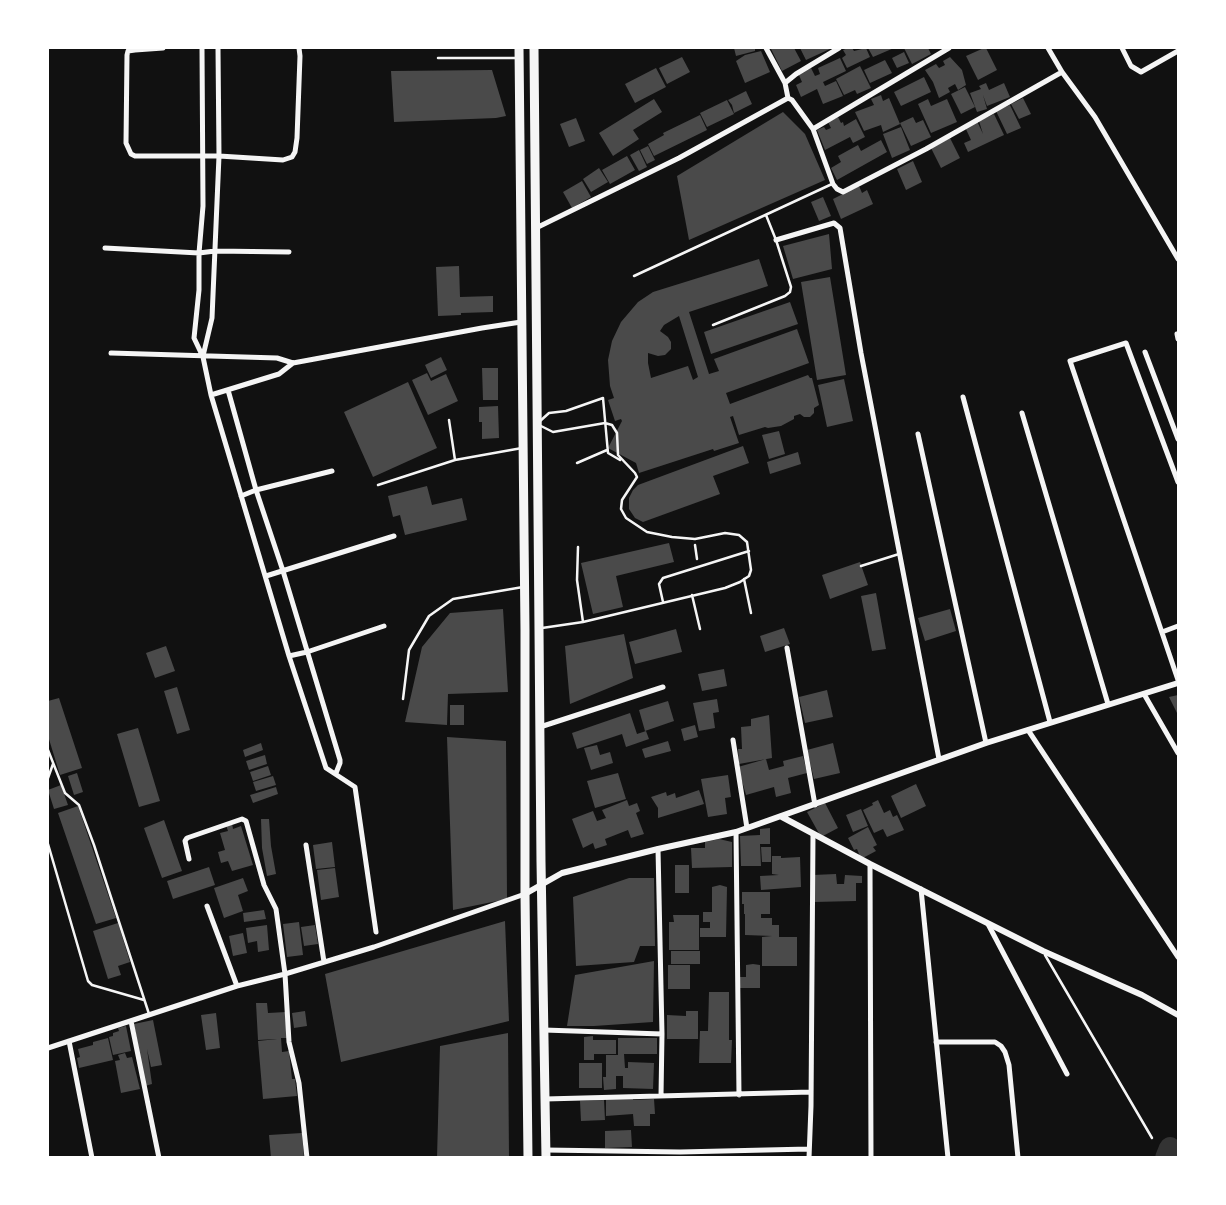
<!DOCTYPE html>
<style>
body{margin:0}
#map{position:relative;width:1226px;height:1205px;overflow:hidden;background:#111;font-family:Mulish,sans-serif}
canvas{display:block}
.frame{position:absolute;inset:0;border:49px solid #fff;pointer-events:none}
</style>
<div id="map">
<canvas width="1226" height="1205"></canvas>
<div class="frame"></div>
</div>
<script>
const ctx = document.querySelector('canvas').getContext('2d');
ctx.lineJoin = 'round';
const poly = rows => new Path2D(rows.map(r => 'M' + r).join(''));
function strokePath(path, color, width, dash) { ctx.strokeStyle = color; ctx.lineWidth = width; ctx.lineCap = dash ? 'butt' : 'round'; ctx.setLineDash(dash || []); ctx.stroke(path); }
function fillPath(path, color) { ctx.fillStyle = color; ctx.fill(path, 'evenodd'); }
const river = poly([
 [1166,1158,1170,1148]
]);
const building = poly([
 [734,48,755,48,755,51,736,56],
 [774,48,794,48,801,61,782,71,771,49],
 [800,48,832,48,806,60],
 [848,48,852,48,854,51,866,48,870,57,847,68,842,58,846,55,843,50],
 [868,48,894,48,873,57],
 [904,48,928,48,931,54,912,64],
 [984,48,986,48,997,70,978,80,966,56],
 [761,51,770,72,745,83,736,61,745,55],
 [904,52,909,63,897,68,892,58],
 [682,57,690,72,667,84,659,68],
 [950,57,962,70,966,85,958,90,955,84,948,88,950,92,939,98,933,82,925,70,936,64,939,68,945,65,943,61],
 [840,58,846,71,823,82,825,86,836,81,843,96,823,104,817,89,801,97,796,85,802,82,798,73,811,68,815,76,820,74,818,68],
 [885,60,892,73,870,83,864,70],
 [860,66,871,88,857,94,855,90,844,95,836,79],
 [656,68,666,87,635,103,625,84],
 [492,70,506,116,496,118,394,122,391,71],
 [924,77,931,92,901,106,894,92],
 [986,83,989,90,1004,83,1010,97,987,106,983,95,987,109,977,112,970,93,981,89,979,86],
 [965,87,975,107,961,114,951,94],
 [746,91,752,104,734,113,732,105,728,100],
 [881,95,883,101,889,98,900,124,883,132,881,125,864,131,855,112,874,105,871,99],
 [1023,98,1031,114,1019,119,1011,104],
 [654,99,662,112,633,130,639,139,613,156,599,133],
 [928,99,931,106,947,99,957,122,931,133,918,104],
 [727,100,734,114,707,127,700,113],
 [1010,105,1021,128,1007,134,996,111],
 [783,112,805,134,825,180,689,240,677,176],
 [994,114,1004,135,968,152,964,143,971,140,965,127,977,121,983,134,979,121],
 [700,115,707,130,654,156,648,144,664,135,663,133],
 [838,117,841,123,843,122,844,126,856,119,865,137,853,143,850,137,825,150,817,130,824,127,826,130,831,128,828,122],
 [913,117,916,123,923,120,931,137,911,146,900,123],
 [576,118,585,141,569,147,560,124],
 [901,127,910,150,892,158,883,134],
 [950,138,960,158,941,168,931,148],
 [881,140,887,152,837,180,831,168,841,162,838,156,858,145,861,151],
 [648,146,655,160,647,164,640,150],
 [639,150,647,167,639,171,630,155],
 [627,156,635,170,610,184,602,170],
 [913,161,922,182,906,190,897,169],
 [599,168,608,182,591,192,583,179],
 [582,181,591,197,572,208,563,192],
 [859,186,862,193,867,190,873,204,841,219,833,199],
 [823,197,831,216,819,221,811,202],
 [829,234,832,269,793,279,783,246],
 [759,259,768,286,689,312,709,374,719,371,714,359,797,329,809,363,726,393,730,404,808,375,810,378,812,378,819,405,814,408,814,413,810,417,804,417,800,414,794,416,794,419,781,426,768,428,765,427,739,435,733,416,730,417,739,443,714,451,713,449,639,473,636,463,608,448,622,421,621,419,615,421,608,400,614,398,610,386,608,360,612,341,621,322,638,302,653,292],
 [679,316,698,377,693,380,688,366,651,378,648,363,648,353,658,356,665,355,671,349,671,342,668,337,660,331,664,325],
 [459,266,460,297,493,296,493,312,461,313,461,315,438,316,436,267],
 [830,277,846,375,817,380,801,282],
 [790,302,798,324,711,354,704,332],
 [441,357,447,370,431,378,425,365],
 [482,368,498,368,498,400,483,400],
 [427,373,431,381,446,374,458,401,428,415,412,380],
 [844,379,853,421,827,427,818,385],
 [408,382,437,448,373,477,344,412],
 [498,406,499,438,482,439,482,422,479,422,479,407],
 [779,431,785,454,769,459,762,435],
 [743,446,749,463,713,476,720,494,643,522,635,518,629,509,629,498,633,490,638,485],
 [798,452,801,464,770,474,767,462],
 [427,486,432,505,462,498,467,520,405,535,400,515,393,517,388,496],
 [669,543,674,562,616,576,623,607,593,614,581,563],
 [860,562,868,585,830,599,822,575],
 [876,593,886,649,872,651,861,596],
 [503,609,508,692,448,694,447,725,405,722,422,647,450,613],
 [950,609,956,631,925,641,918,618],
 [784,628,790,644,765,652,760,636],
 [676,629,682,652,635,664,629,642],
 [624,634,633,678,570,704,565,646],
 [166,646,175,671,155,678,146,653],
 [724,669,727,686,702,691,698,674],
 [177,687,190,730,177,734,164,691],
 [827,690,833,717,805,723,799,697],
 [1178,695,1178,715,1169,697],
 [59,698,82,768,60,775,48,736,48,701],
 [717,699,719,712,713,713,715,728,699,731,693,703],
 [668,701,674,721,645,731,639,710],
 [450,705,464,705,464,725,450,725],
 [630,713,637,734,646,731,649,739,626,747,622,734,577,749,572,733],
 [769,715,772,758,739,764,738,749,742,749,741,727,751,726,751,719],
 [695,725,698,737,684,741,681,729],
 [138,728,160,801,139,807,117,734],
 [447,737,506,741,507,899,453,910],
 [668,741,671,751,645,758,642,749],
 [261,743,263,750,245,757,243,750],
 [833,743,840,773,814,779,807,750],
 [597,745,600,755,610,752,613,763,591,770,584,748],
 [265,755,267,764,249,770,246,761],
 [803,756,807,773,788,778,791,793,776,797,774,787,746,795,738,767,766,759,769,770,784,766,783,761],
 [268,766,271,775,253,781,250,772],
 [77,773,83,792,74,795,68,776],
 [618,773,626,799,595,808,587,781],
 [728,775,731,797,725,798,727,814,708,817,701,779],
 [273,776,276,785,256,791,253,782],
 [916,784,926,806,901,818,891,796],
 [61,785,68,805,54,809,48,790],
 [276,787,278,794,253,803,250,795],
 [699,790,704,804,658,818,658,808,651,797,666,792,667,796,675,793,676,798],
 [627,800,629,806,637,803,640,811,636,813,644,834,631,838,628,830,605,839,607,845,595,849,593,843,583,848,572,819,593,811,597,821,606,818,602,810],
 [878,800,884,813,890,810,893,817,897,815,904,830,887,837,883,829,874,833,863,810,873,805,872,803],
 [825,803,838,828,821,837,807,812],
 [78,806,116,918,96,924,58,813],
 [861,809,868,826,853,832,846,815],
 [261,819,269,819,271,846,276,874,267,876,262,848],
 [164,820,182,871,162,878,144,828],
 [232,823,233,829,241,826,253,865,232,871,228,861,221,863,218,852,225,850,220,833,228,831,226,825],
 [868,827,877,845,873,847,876,851,861,859,857,849,854,850,848,838],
 [770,828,770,844,760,844,761,866,741,866,740,836,760,835,760,829],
 [719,839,732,842,732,867,692,868,691,848,705,848,705,842],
 [332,842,335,867,316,869,313,845],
 [761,847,771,847,771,862,762,862],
 [772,856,781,856,781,858,800,857,801,887,761,890,760,876,779,875,772,874],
 [675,865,689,865,689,893,675,893],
 [209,867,215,885,173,899,167,881],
 [335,868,339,897,321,900,317,870],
 [836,874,837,884,844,884,845,875,862,876,862,883,856,883,856,901,814,902,813,875],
 [243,878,248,891,238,895,243,911,224,918,214,888],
 [629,878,654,878,655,946,640,946,634,962,576,966,573,897],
 [720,885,727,887,726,937,700,937,700,928,710,928,710,922,703,922,703,912,712,912,712,887],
 [742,892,770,892,770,914,761,914,761,918,772,918,772,925,779,925,779,937,797,937,797,966,762,966,762,937,772,936,745,935,745,914,744,914,744,904,742,904],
 [264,910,266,919,244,922,243,913],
 [673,915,699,915,699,950,669,950,669,922,674,922],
 [505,921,509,1021,341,1062,325,974],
 [299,922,303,955,287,957,283,924],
 [118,923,130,962,118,966,121,975,108,979,93,931],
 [267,925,269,950,258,952,257,941,248,943,246,928],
 [315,925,318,944,304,946,301,927],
 [243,933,247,953,233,956,229,936],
 [671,951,700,951,700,964,671,964],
 [654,961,653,1022,594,1026,567,1026,575,975],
 [753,964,760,965,760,988,740,988,740,977,746,977,746,965],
 [668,965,690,965,690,989,668,989],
 [709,992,729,992,729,1040,732,1040,731,1063,699,1063,700,1031,708,1031],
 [256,1003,267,1003,268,1013,286,1012,288,1038,281,1038,282,1052,289,1051,292,1079,295,1079,297,1096,263,1099,258,1041,277,1039,258,1040],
 [305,1011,307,1026,294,1028,292,1013],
 [686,1011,698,1011,698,1039,667,1039,667,1015,686,1016],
 [216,1013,220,1048,206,1050,201,1015],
 [153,1020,162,1065,151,1067,147,1049,152,1084,145,1086,134,1024],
 [126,1026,131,1051,113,1055,109,1037,113,1036,113,1033,119,1031,118,1028],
 [508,1033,509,1158,437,1158,440,1046],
 [593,1036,593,1040,616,1040,616,1054,594,1054,594,1060,584,1060,584,1037],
 [108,1038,113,1060,79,1068,77,1058,80,1057,78,1049,93,1045,93,1042],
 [618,1038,657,1038,657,1054,624,1054,625,1068,628,1068,628,1062,654,1063,653,1089,623,1088,623,1076,616,1076,616,1089,604,1090,603,1077,606,1077,606,1055,618,1055],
 [125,1053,127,1058,132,1057,140,1089,121,1093,115,1061,120,1060,118,1055],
 [579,1063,602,1063,602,1088,579,1088],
 [633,1098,633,1100,654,1099,655,1114,650,1114,650,1126,634,1126,633,1114,606,1116,606,1099],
 [604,1100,605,1120,581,1121,580,1101],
 [631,1130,632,1147,605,1148,605,1131],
 [302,1133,304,1158,271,1158,269,1135]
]);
const path = poly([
 [695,545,697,559]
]);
const service = poly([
 [438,58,518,58],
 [634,276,832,184],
 [713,325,785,296,790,292,791,287,776,240,766,215],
 [449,420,455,460],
 [539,422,549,413,566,411,603,398,608,453,620,460],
 [541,426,553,432,605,423,612,425,617,433,618,455,635,473,637,477,622,500,621,509,626,518,647,532,672,537,695,539,725,533,739,535,747,542,751,570,749,576,740,582,725,588,583,622,542,628],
 [577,463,607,450],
 [378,485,455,460,522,448],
 [578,547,577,580,583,622],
 [861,566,899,554],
 [744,579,751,613],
 [692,595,700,629],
 [663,602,659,584,663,578,749,551],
 [403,699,409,650,429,616,453,599,523,587],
 [48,750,65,793,79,805,94,845,149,1014],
 [48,778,53,764],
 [48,844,88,981,92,985,144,1000],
 [1045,955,1152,1138]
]);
const minor = poly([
 [163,48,135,50,128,51,127,55,126,143,131,154,135,156,219,156,283,160,292,157,295,152,297,138,300,56,299,48],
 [202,48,203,206,199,253,199,290,194,338,203,357,211,395],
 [766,48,785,83],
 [1122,48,1131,66,1141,72,1178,51],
 [1062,72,1095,117,1178,259],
 [788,98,785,83,796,74,839,48],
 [813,129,833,184,837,189,843,192,926,149,1062,72,1048,48],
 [536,228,679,158,788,98,792,100,813,129,949,48],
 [776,240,834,223,840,228,861,353,939,759],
 [105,248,199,253,215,251,289,252],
 [1177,334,1178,339],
 [1145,352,1178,439],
 [111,353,277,358,293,363,482,328,521,322],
 [203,356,212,318,219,156,218,48],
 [293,363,279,374,211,395,289,656,326,768,355,787,376,932],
 [228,390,256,490,283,571,340,760,340,763,336,773],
 [963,397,1050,722],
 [1022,413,1108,704],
 [918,434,986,743],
 [1178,482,1126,343,1070,361,1178,680],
 [241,496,256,490,332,471],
 [266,576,394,536],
 [1162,632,1178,626],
 [787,648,815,805],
 [289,656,307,652,384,626],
 [1144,694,1178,753],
 [540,727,663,687],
 [1028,730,1178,957],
 [733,740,747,828],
 [736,832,739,1095],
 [306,845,324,962],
 [658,849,662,1034,661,1096],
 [189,859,185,841,187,838,242,819,246,821,264,885,276,909,285,974,289,1042,299,1083,307,1158],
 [870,864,871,1158],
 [921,889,948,1158],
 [207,906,237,986],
 [988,924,1067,1074],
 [131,1021,159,1158],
 [544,1030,662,1034],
 [69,1041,92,1158],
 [936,1042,995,1042,1001,1046,1005,1052,1009,1065,1018,1158],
 [48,1048,237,986,285,974,374,947,525,894],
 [545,1099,811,1092],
 [546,1150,680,1152,809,1149],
 [809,1158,811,1106,813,834]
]);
const tertiary = poly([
 [782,817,870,864,1043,951,1142,995,1178,1015],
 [525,894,562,873,658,849,736,832,986,743,1178,683]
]);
const primary = poly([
 [519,48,525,630,525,894,528,1158],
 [534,48,541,862,546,1158]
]);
strokePath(river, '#333', 22);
fillPath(building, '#4a4a4a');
strokePath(path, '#f5f5f5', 2.5);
strokePath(service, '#f5f5f5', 2.5);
strokePath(minor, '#f5f5f5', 5);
strokePath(tertiary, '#f5f5f5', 6);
strokePath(primary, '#f5f5f5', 9);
</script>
